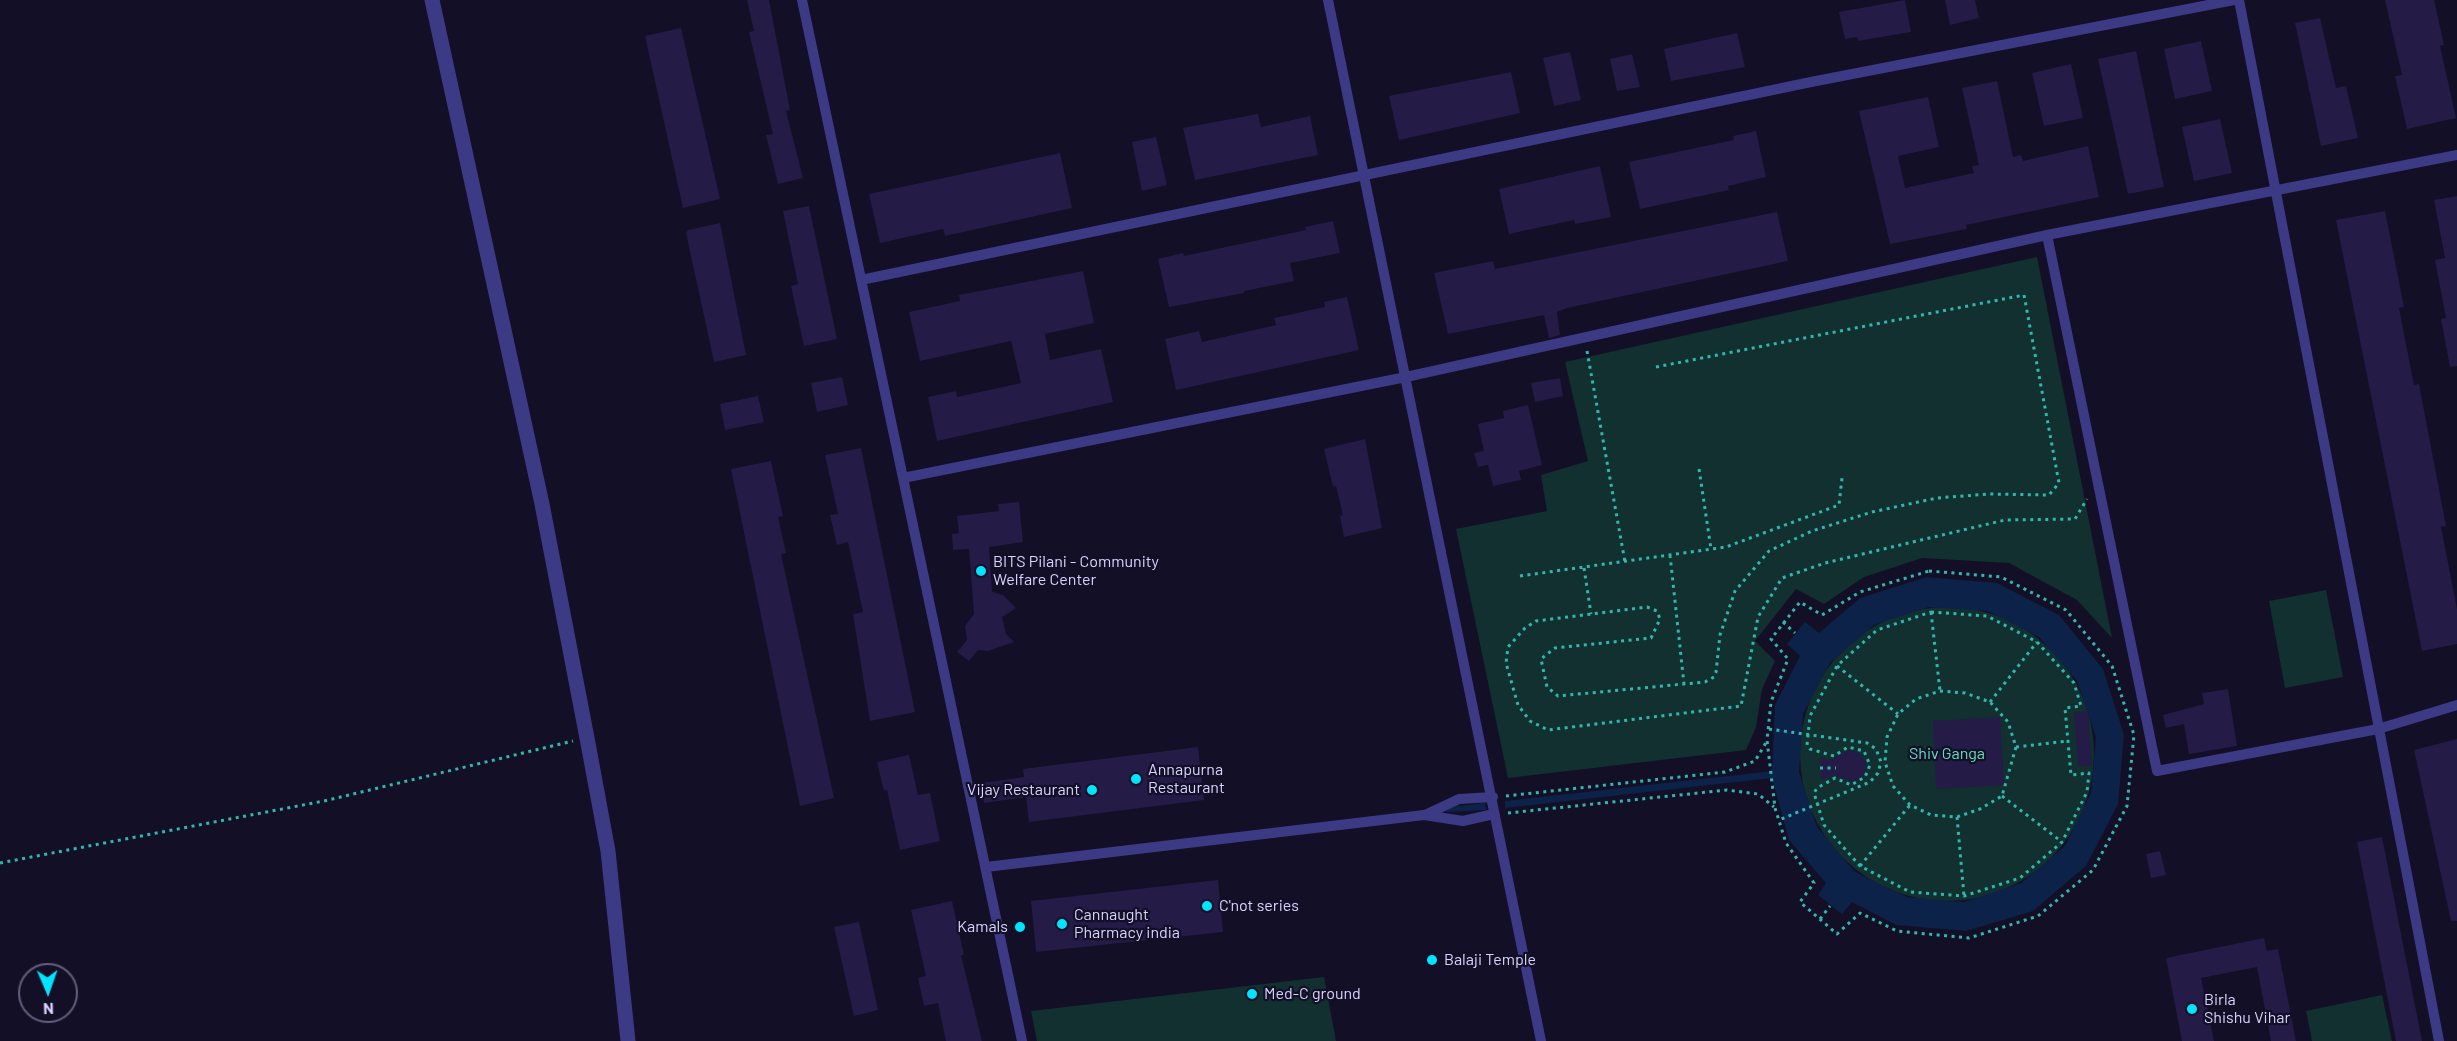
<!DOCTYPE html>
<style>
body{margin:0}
#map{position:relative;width:2457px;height:1041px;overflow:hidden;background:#130f26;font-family:Barlow,sans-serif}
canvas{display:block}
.north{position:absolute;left:18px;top:963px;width:60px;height:60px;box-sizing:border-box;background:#130f26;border:2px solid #625e7d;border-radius:50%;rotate:178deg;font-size:16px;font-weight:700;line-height:24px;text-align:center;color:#d9d4ff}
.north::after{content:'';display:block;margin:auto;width:21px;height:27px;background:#00e5ff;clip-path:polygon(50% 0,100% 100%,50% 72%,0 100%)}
</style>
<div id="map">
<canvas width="2457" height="1041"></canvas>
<div class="north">N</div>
</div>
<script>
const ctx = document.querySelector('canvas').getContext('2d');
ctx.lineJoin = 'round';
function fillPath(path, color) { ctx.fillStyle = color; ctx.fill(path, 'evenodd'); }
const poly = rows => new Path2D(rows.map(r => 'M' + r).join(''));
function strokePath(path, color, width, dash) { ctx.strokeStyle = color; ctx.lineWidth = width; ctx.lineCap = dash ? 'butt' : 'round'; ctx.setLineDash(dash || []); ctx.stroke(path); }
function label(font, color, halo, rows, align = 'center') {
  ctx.font = font + ' Barlow,sans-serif'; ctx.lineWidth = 4.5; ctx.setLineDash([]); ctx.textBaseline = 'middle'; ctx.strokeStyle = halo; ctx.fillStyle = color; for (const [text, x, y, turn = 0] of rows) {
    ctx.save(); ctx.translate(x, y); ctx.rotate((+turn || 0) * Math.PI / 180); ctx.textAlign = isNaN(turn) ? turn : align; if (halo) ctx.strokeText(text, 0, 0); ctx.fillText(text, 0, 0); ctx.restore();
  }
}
const green = poly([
 [2037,257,2112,638,2077,600,2009,563,1922,558,1864,577,1824,604,1796,589,1755,641,1775,661,1762,689,1756,727,1746,750,1508,778,1456,529,1547,511,1541,475,1588,461,1565,362],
 [2326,590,2343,677,2285,688,2269,601],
 '1800 754a147 147 0 1 1 294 0a147 147 0 1 1-294 0Z',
 [1324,977,1336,1041,1037,1041,1031,1011],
 [2382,995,2392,1041,2312,1041,2306,1011]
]);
const water = poly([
 [1927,577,1997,583,2059,615,2103,669,2124,735,2118,804,2086,866,2033,911,1966,931,1896,925,1852,902,1842,914,1818,895,1826,883,1789,840,1772,778,1505,808,1505,801,1772,771,1775,705,1800,656,1787,644,1805,622,1819,633,1860,598],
 [1929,607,1987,611,2039,637,2077,681,2096,737,2091,793,2065,846,2021,883,1964,902,1907,897,1855,872,1817,827,1799,772,1803,714,1830,663,1874,625],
 [1485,803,1486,810,1446,812,1449,807]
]);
const building = poly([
 [747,0,769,0,790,110,786,111,803,178,778,184,766,135,773,134,749,32,754,31],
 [1905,0,1911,32,1858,41,1857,37,1845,39,1839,12],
 [1945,0,1975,0,1979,18,1950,25],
 [2385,0,2434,0,2444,45,2440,46,2456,118,2407,129,2395,76,2402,75],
 [2320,18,2336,88,2346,86,2358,138,2321,146,2295,23],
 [681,28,720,199,683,208,645,36],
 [1737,33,1745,67,1671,81,1664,49],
 [2201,41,2212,91,2175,99,2164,49],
 [2136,51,2164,187,2128,194,2098,59],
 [1570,52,1581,100,1554,106,1543,58],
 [1632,54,1640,87,1617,91,1610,59],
 [2071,64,2083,118,2044,126,2032,73],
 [1511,72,1520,113,1399,140,1389,96],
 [1997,81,2013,157,2021,155,2023,161,2088,146,2099,197,1966,225,1967,229,1890,244,1859,111,1928,97,1939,147,1898,156,1905,188,1974,173,1972,166,1979,165,1962,88],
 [1258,114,1261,127,1310,116,1318,155,1195,180,1183,128],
 [2220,119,2232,173,2194,181,2182,127],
 [1756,131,1766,177,1728,186,1729,190,1640,209,1629,162,1734,140,1733,136],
 [1156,137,1167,185,1142,191,1132,142],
 [1060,153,1072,208,945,236,943,229,880,243,869,194],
 [1600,166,1611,217,1575,224,1574,220,1509,234,1499,189],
 [2457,196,2457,366,2450,367,2441,319,2446,318,2435,260,2445,258,2434,200],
 [809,206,837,339,804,346,791,286,798,284,783,211],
 [2385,211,2404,307,2399,308,2414,385,2419,384,2446,526,2441,527,2457,609,2457,644,2422,651,2336,220],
 [1777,212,1788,261,1567,308,1557,312,1560,335,1549,338,1544,315,1448,334,1434,273,1493,261,1495,269],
 [1333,221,1340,253,1290,263,1294,281,1244,291,1244,293,1169,307,1158,259,1183,253,1184,256,1306,230,1305,227],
 [720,223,746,355,714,362,686,233,688,230],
 [1083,271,1094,323,1045,334,1050,360,1101,349,1113,402,937,441,928,397,956,391,957,397,1021,383,1011,341,920,361,909,312,960,301,959,295],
 [1347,297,1359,350,1176,390,1165,339,1199,331,1202,342,1276,325,1274,318,1325,307,1324,302],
 [842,377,848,405,817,412,811,383],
 [1560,378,1563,396,1535,402,1531,383],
 [758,396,764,422,725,430,720,404],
 [1528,405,1542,465,1519,471,1521,480,1493,486,1488,465,1478,467,1474,453,1484,451,1478,424,1504,418,1503,411],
 [1365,439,1382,528,1344,537,1340,516,1343,515,1336,486,1333,487,1324,449],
 [861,448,915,712,870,721,853,614,863,612,848,542,837,545,830,515,838,514,825,455],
 [771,461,783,516,778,517,786,553,781,554,834,798,800,806,731,469],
 [1019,502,1023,542,989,547,992,592,1003,595,1016,608,1002,617,1006,634,1014,642,988,651,978,650,969,661,957,652,967,640,965,626,974,614,969,549,953,550,952,534,959,533,957,516,999,511,998,504],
 [2228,689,2237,746,2189,754,2184,724,2166,728,2163,715,2204,704,2202,693],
 [2088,711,2092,766,2078,766,2074,713],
 [2000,717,2004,785,1936,789,1933,721],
 [2457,739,2457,921,2451,921,2414,750],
 [1198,747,1204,800,1029,822,1026,797,984,803,982,783,1024,777,1023,769],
 [1848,750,1860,753,1867,765,1863,777,1852,782,1833,775,1821,780,1820,757,1830,760],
 [909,755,918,795,930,793,940,841,900,850,887,790,884,791,877,762],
 [2382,837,2422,1041,2396,1041,2357,842],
 [2160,851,2166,875,2151,878,2146,854],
 [1218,880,1223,932,1036,952,1031,901],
 [952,901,964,955,961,955,982,1041,946,1041,938,1003,924,1006,918,978,926,976,911,910],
 [859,922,878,1010,854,1016,834,927],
 [2264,938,2267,951,2278,949,2296,1041,2271,1041,2257,967,2201,978,2214,1041,2182,1041,2166,958]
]);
const path = poly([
 [1587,351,1625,562],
 [1656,367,2024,295,2059,483,2049,495,1989,494,1937,498,1872,512,1812,531,1769,551,1735,591,1720,635,1716,672,1714,677,1705,682,1558,696,1547,687,1541,659,1546,655,1555,648,1651,638,1660,619,1657,611,1647,607,1536,621,1525,628,1508,647,1506,663,1518,705,1530,721,1548,730,1741,706,1758,617,1782,578,1825,563,2005,520,2075,519,2087,499],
 [1699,469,1711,549],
 [1670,555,1684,684],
 [1584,568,1591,614],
 [1929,571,2001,577,2066,610,2112,666,2134,735,2127,806,2093,870,2038,916,1969,938,1897,931,1860,913,1837,934,1800,902,1814,883,1786,843,1775,808,1767,740,1771,702,1788,659,1771,639,1800,602,1822,615,1860,592,1929,571],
 [1520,576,1726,547,1839,505,1842,478],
 [1931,612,1987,616,2037,642,2074,683,2081,706,2065,708,2071,775,2089,773,2087,792,2062,842,2020,878,1964,896,1910,892,1860,866,1824,825,1814,793,1817,788,1835,778,1851,785,1865,777,1870,765,1864,751,1848,747,1834,756,1810,749,1807,745,1810,716,1837,666,1877,630,1931,612],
 [1931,612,1940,691],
 [1783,622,1795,633],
 [1837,666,1898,714],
 [1940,691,1965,693,1990,702,2008,722,2016,747,2002,796,1980,809,1957,817,1931,815,1910,805,1893,786,1885,762,1887,737,1898,714,1916,699,1940,691],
 [1990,702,2037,642],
 [1769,729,1867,743,1876,749,1881,762,1878,773,1870,782,1779,820],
 [2016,747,2068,741],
 [1820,768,1836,768],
 [1506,796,1725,772,1755,761,1767,741],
 [2002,796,2062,842],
 [1508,813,1727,790,1758,794,1774,807],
 [1957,817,1964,896],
 [0,863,324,801,573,741],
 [1860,866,1910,805],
 [1820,919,1830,906]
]);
const service = poly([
 [802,0,1022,1041],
 [1328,0,1541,1041],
 [2239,0,2439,1041],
 [2047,235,2157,771,2378,729,2457,705],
 [861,280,1811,82,2234,0],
 [903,478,1406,377,2047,235,2457,155],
 [1425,815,1459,799,1493,797],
 [986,867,1424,815,1463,821,1494,814]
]);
const tertiary = poly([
 [432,0,542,504,587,738,608,851,628,1041]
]);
const markers = [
 [981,571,6,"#00e5ff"],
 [1136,779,6,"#00e5ff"],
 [1092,790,6,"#00e5ff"],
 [1207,906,6,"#00e5ff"],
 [1062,924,6,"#00e5ff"],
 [1020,927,6,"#00e5ff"],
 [1432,960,6,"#00e5ff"],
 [1252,994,6,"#00e5ff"],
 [2192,1009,6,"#00e5ff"]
];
const poiNames = [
 ["BITS Pilani - Community",993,562],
 ["Welfare Center",993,580],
 ["Annapurna",1148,770],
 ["Restaurant",1148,788],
 ["Vijay Restaurant",1080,790,"right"],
 ["C'not series",1219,906],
 ["Cannaught",1074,915],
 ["Pharmacy india",1074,933],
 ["Kamals",1008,927,"right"],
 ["Balaji Temple",1444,960],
 ["Med-C ground",1264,994],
 ["Birla",2204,1000],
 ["Shishu Vihar",2204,1018]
];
const parkNames = [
 ["Shiv Ganga",1947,754]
];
fillPath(green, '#12302f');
fillPath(water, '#0c2248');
fillPath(building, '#241b47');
strokePath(path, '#2fb8b0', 3, [3, 4.5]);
strokePath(service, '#3d3a85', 10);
strokePath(tertiary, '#3d3a85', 15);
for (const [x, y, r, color] of markers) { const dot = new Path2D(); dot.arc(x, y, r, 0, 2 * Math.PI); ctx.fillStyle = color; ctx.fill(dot); strokePath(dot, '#130f26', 2); }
label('16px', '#d9d4ff', '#130f26', poiNames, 'left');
label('16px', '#5fe0c0', '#130f26', parkNames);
</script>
